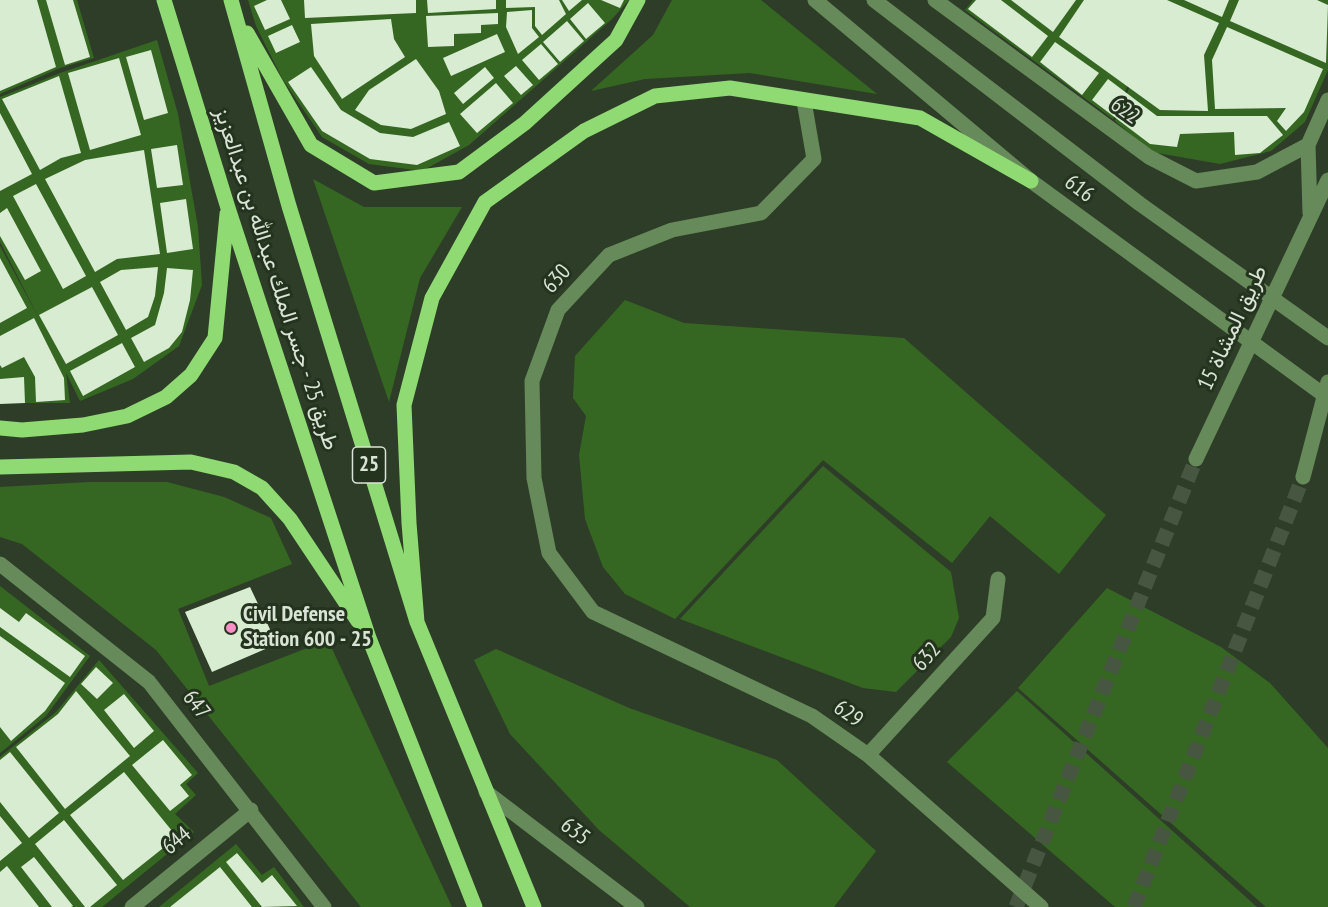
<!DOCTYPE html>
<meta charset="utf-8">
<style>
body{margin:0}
canvas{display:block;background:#2d3d27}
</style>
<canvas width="1328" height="907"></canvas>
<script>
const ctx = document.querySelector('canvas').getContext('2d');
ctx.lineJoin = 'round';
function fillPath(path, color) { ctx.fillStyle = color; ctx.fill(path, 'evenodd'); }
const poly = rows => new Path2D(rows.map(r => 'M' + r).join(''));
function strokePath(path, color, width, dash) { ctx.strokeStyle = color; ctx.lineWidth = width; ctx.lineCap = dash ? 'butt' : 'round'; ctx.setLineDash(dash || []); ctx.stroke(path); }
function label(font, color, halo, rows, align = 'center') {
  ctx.font = font + ' "PT Sans Narrow",Vazirmatn,sans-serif'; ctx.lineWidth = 6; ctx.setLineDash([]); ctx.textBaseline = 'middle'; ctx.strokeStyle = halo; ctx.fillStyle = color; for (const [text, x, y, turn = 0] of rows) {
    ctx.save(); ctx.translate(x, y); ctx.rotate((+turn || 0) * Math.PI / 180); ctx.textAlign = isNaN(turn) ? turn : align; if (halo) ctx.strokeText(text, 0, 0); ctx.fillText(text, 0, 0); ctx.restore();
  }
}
const green = poly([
 [0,0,77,0,94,58,60,68,0,94],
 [248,0,629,0,612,19,469,145,422,171,369,164,322,137,283,80,256,26],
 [672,0,761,0,877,94,750,73,645,79,591,91,653,35],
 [973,0,1165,0,1113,119,965,10],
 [1167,0,1328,0,1328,70,1305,122,1271,151,1220,164,1152,152,1115,121],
 [157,40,178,114,198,227,202,285,179,346,133,379,80,401,66,373,70,403,0,403,0,246,41,322,0,242,0,97,63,72],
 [313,179,364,207,462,207,420,278,389,402],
 [625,300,684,323,904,338,1106,515,1059,574,990,516,952,563,823,460,675,619,625,594,603,567,585,519,579,455,586,416,573,398,575,356],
 [823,466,951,572,959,618,951,637,896,692,863,688,680,619],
 [89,482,167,482,224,497,271,518,292,564,178,609,209,686,328,640,452,907,361,907,156,650,22,544,0,537,0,487],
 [0,586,90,656,46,716,0,753],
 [1107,588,1221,647,1270,683,1328,748,1328,907,1266,907,1018,688],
 [496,649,629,708,777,760,876,851,834,907,690,907,599,830,510,734,474,660],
 [99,660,198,773,186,784,196,795,175,814,194,832,102,907,0,907,0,757,56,712],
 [1017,691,1257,907,1115,907,947,762],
 [236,844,262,875,274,867,304,907,159,907]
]);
const building = poly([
 [0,0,37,0,56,67,0,91],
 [46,0,73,0,90,57,65,65],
 [267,0,281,0,290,19,265,30,254,6],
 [304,0,416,0,416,13,305,18],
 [427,0,496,0,496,9,428,13],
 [506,0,559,0,566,14,542,35,535,26,535,7,506,8],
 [562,0,582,0,569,11],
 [601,0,624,0,620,8],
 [976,0,1001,0,1048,36,1032,57,968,9],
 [1011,0,1076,0,1053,32],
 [1084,0,1167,0,1219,23,1204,55,1208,111,1160,110,1059,37],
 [1184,0,1229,0,1222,17],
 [1239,0,1317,0,1328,5,1326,63,1230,21],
 [588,3,605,23,586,39,570,19],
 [532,10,532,28,539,37,518,54,506,27,507,12],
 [498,13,498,24,481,25,481,33,454,34,454,46,428,47,426,16],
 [391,19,394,39,405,57,342,99,314,56,311,24],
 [567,21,584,41,560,62,543,42],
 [292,25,300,42,276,53,268,36],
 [1227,27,1323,69,1304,112,1286,131,1277,121,1286,108,1215,109,1212,60],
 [497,34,505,52,451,76,443,58],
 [1055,42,1099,73,1082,95,1040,62],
 [541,44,558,64,539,80,522,60],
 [151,50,168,113,144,120,126,57],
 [119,58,141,135,90,150,68,73],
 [416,59,439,91,446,114,411,129,381,125,355,110,369,90],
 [516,66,533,85,521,95,504,76],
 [311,67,341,110,380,133,413,137,449,122,460,146,417,165,370,159,322,131,288,82],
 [485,67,494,78,463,104,454,93],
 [59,76,81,153,61,158,40,170,2,99],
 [1108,79,1157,116,1267,116,1283,135,1260,153,1235,155,1234,132,1180,134,1177,147,1150,144,1092,100],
 [496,83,513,103,477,133,460,114],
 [0,113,32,174,0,191],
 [177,145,183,185,157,188,151,149],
 [144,150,160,254,117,259,95,272,45,179,85,160],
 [36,184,86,276,63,289,13,196],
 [186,199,193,249,167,253,160,203],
 [7,208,41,271,25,280,0,236,0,213],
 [0,258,27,308,0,323],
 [158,267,155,296,148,317,126,330,100,282,121,270],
 [167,268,193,270,190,300,182,332,169,348,144,362,131,338,155,325,164,293],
 [92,287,118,335,66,364,39,315],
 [34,318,64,378,65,400,36,402,35,377,24,357,2,368,0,365,0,336],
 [122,343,135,367,83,396,70,371],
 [24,377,25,403,0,404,0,379],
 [250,587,277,644,212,672,185,612],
 [0,608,19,622,26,613,85,656,70,677,0,627],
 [0,636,65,683,45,711,11,741,0,727],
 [96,667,113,683,97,699,81,684],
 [76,691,130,756,65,809,16,747,58,714],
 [124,694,154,731,134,748,104,710],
 [163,740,192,775,180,785,189,796,170,811,132,765],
 [10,752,59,813,29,838,0,802,0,760],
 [124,772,177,837,123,880,70,815],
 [0,816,22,843,0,861],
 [64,820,117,885,90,907,85,907,35,844],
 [237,853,262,883,272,875,297,906,262,907,226,862],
 [34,857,73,906,71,907,52,907,21,867],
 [7,866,39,907,0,907,0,872],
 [220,867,252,907,170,907]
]);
const minorTunnel = poly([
 [1016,907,1196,459],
 [1134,907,1303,477]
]);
const minor = poly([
 [815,0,1031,181,1328,398],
 [874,0,1140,204,1328,338],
 [935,0,1149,157,1196,181,1257,172,1308,145],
 [804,101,814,159,761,213,672,230,609,255,558,310,532,381,534,478,549,553,593,612,812,716,868,755,1041,907],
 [1310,213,1308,145,1328,100],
 [1196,459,1328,180],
 [1303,477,1328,382],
 [0,564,149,682,324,907],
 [868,755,993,618,998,579],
 [486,792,637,907],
 [132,907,251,810]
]);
const major = poly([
 [164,0,228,208,369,638,475,907],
 [231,0,289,206,417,622,534,907],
 [247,33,311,145,374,183,459,172,525,123,616,40,638,0],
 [0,428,22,430,83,425,127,416,166,397,191,375,215,338,227,214],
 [0,467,191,462,234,472,262,488,290,519,358,621],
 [417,622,409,523,404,405,432,298,485,202,584,131,655,96,730,88,920,118,1031,181]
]);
const markers = [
 [231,628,6,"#fa8fc8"]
];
const shields = [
 [369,465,33]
];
const shieldNames = [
 ["25",369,465]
];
const streetNames = [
 ["622",1125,111,36],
 ["616",1079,189,37],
 ["طريق 25 - جسر الملك عبدالله بن عبدالعزيز",276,279,72],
 ["630",557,279,-49],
 ["طريق المشاة 15",1233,328,-65],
 ["632",927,657,-48],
 ["647",196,705,52],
 ["629",848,714,35],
 ["635",575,832,37],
 ["644",177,841,-39]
];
const poiNames = [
 ["Civil Defense",243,615],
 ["Station 600 - 25",243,640]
];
fillPath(green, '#366722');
fillPath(building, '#d7ecd0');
strokePath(minorTunnel, '#475641', 15, [15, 8]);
strokePath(minor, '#668a59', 15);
strokePath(major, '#8fda73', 15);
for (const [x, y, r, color] of markers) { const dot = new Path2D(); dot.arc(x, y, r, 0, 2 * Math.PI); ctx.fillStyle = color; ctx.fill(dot); strokePath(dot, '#23331e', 2); }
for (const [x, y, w] of shields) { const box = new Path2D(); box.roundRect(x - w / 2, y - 18, w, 36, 4.5); ctx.fillStyle = '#23331e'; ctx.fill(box); strokePath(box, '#dae4d6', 1.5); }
label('bold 21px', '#dae4d6', null, shieldNames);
label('22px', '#dae4d6', '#23331e', streetNames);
label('bold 22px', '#dae4d6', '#23331e', poiNames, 'left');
</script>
